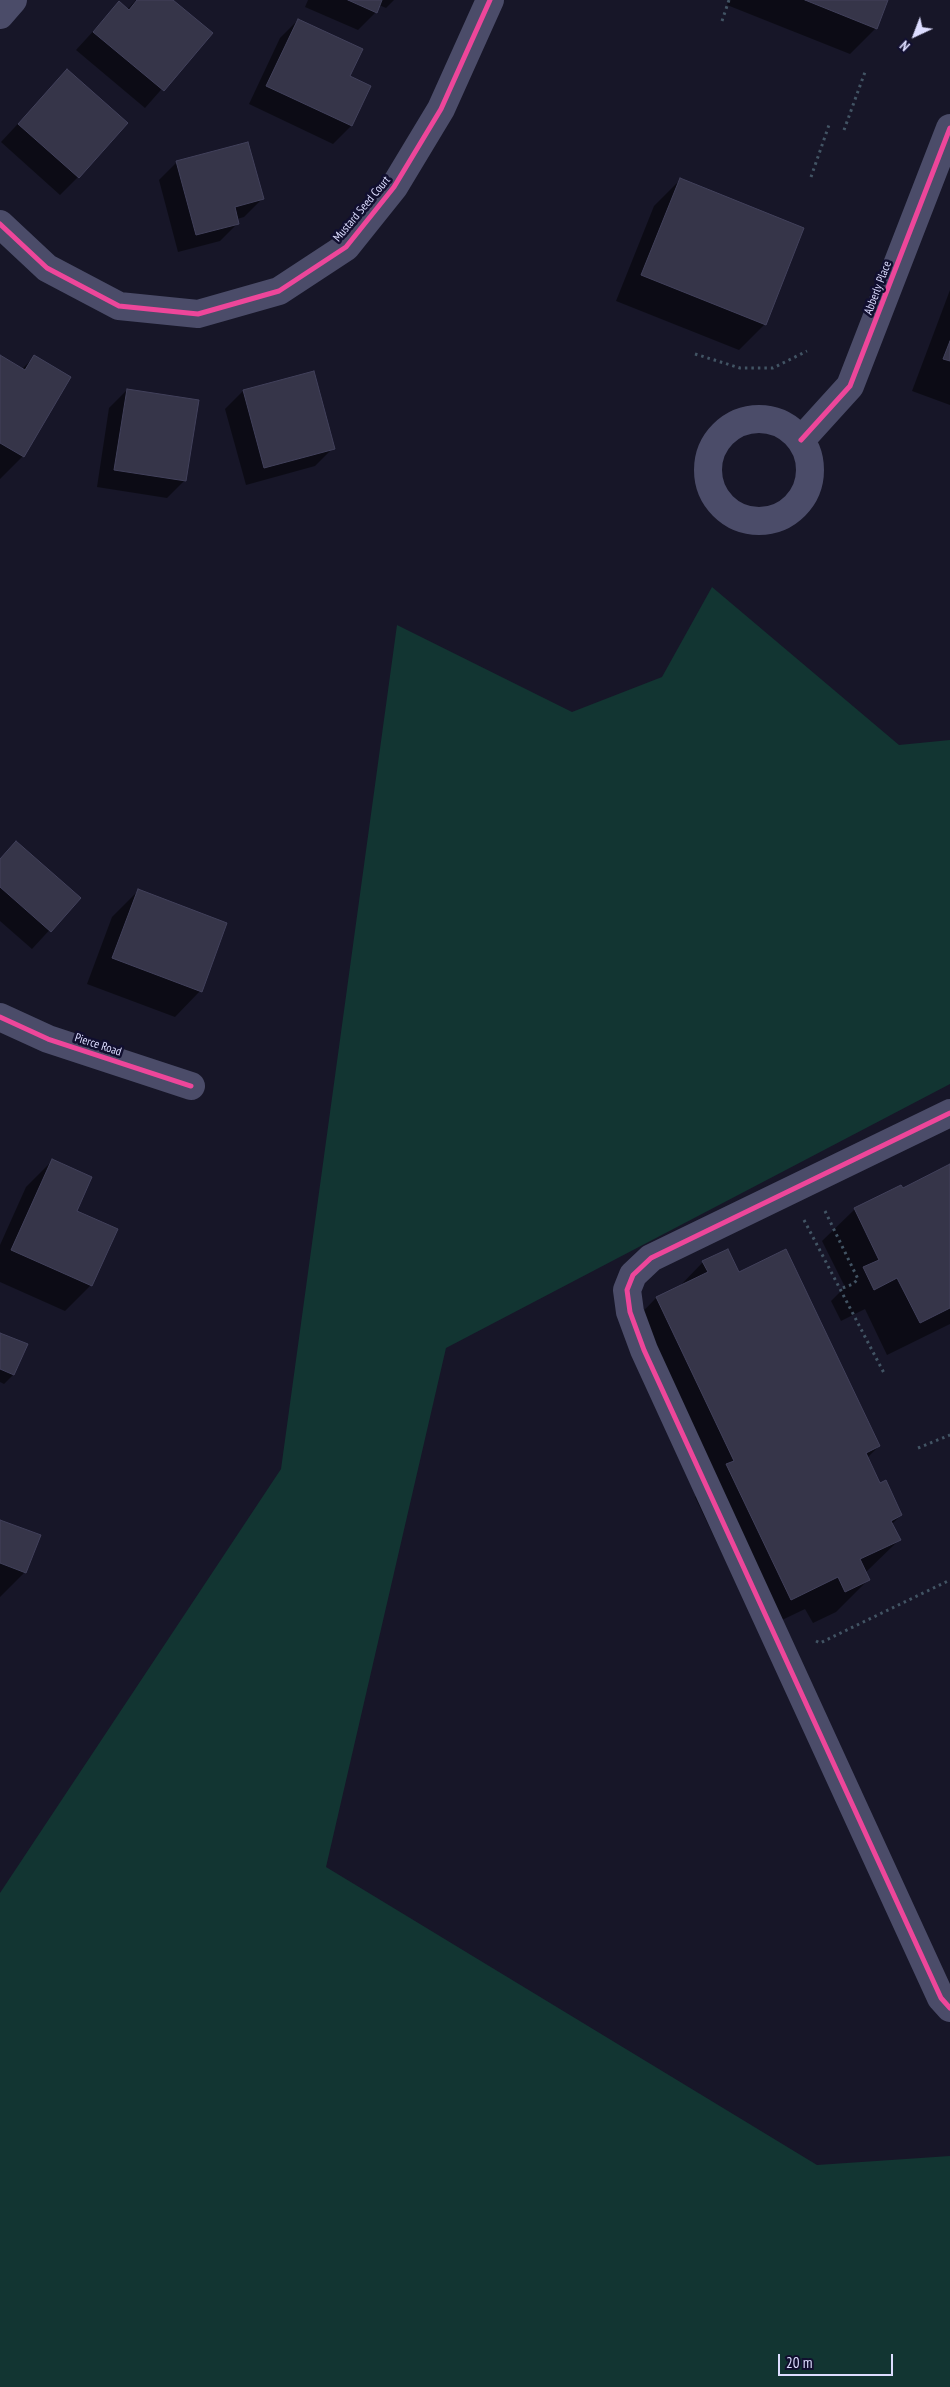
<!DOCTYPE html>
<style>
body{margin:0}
#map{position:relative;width:950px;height:2387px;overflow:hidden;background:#171628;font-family:"PT Sans Narrow",sans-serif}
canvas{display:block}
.north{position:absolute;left:890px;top:10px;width:50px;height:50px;-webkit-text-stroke:4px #110f2f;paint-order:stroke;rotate:223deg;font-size:14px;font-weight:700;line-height:20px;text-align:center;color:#ddf}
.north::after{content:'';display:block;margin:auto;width:18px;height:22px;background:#ddf;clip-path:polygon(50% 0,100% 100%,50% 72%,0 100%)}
.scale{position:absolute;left:778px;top:2354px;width:115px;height:22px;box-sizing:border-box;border:2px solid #ddf;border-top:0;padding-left:6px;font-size:15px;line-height:18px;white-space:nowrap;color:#ddf;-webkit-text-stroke:4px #110f2f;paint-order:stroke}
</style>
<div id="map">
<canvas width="950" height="2387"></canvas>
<div class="north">N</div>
<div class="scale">20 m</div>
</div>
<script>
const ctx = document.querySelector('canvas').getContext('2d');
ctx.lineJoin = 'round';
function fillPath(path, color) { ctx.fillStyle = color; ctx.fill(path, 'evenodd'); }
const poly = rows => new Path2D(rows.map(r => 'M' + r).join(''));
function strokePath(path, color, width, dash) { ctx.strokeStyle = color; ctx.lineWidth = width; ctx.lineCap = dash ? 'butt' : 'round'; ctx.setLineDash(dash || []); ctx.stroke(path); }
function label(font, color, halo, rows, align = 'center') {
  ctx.font = font + ' "PT Sans Narrow",sans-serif'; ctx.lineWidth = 5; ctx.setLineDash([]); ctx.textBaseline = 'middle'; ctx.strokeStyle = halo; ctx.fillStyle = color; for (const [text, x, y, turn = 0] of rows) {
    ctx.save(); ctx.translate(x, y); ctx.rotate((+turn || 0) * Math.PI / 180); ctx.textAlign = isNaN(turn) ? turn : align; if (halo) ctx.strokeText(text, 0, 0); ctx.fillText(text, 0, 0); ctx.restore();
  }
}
const green = poly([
 [712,587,899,745,950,740,950,1084,446,1348,326,1867,817,2165,950,2156,950,2387,0,2387,0,1893,281,1469,397,625,572,712,662,677]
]);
const shadow = poly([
 [136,0,172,0,211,33,145,108,76,50,119,3,127,10],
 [308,0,394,0,386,8,379,5,376,12,358,30,305,7],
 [729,0,887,0,876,28,850,54,727,5],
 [298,20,348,77,369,87,351,126,333,144,249,104,280,38],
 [67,71,78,177,60,195,1,142],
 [177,162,262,199,244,217,237,219,238,223,220,241,178,252,159,180],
 [680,180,765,324,739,350,616,301,654,206],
 [950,290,950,405,912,391],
 [0,357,22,369,34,357,23,456,0,479],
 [127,390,185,480,167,498,97,487,109,408],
 [243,391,333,448,315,466,246,485,225,409],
 [16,842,79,898,32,949,0,921,0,859],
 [138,891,200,991,175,1017,87,984,112,917],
 [52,1161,75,1211,91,1285,65,1311,0,1282,0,1245,26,1187],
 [950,1166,950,1324,887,1355,865,1309,841,1321,831,1301,845,1287,822,1241,855,1209,902,1189],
 [703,1262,739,1274,879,1446,867,1458,879,1484,901,1515,892,1524,899,1540,865,1573,868,1580,836,1612,813,1623,805,1609,759,1631,695,1497,701,1491,624,1331,656,1298,677,1289],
 [0,1334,26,1345,13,1375,4,1384,0,1382],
 [0,1521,25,1572,0,1597]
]);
const building = poly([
 [137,0,173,0,213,33,164,91,93,32,119,1,129,10,137,0],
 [348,0,382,0,377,13,348,0],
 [805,0,888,0,877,29,805,0],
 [298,19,363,49,350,76,371,86,352,126,266,86,298,19],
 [67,69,128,123,79,178,18,124,67,69],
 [248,142,264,199,235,207,239,224,196,235,176,161,248,142],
 [680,178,804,228,766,325,641,275,680,178],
 [950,341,950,361,943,359,950,341],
 [0,355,25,370,34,355,71,377,24,457,0,443,0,355],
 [314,371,335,449,264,468,243,390,314,371],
 [127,389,199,400,186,481,114,470,127,389],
 [16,841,81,898,51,932,0,887,0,859,16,841],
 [138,889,227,923,202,992,112,958,138,889],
 [52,1159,92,1177,77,1211,118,1229,92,1286,11,1250,52,1159],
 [950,1164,950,1308,920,1323,897,1278,874,1290,863,1267,879,1260,854,1208,901,1185,903,1188,950,1164],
 [728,1249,739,1272,786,1249,880,1446,866,1453,880,1483,886,1480,902,1515,891,1521,901,1540,860,1559,870,1580,845,1592,838,1577,791,1600,726,1464,734,1461,656,1297,708,1272,702,1261,728,1249],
 [0,1333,28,1344,14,1375,0,1369,0,1333],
 [0,1520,41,1535,26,1573,0,1563,0,1520]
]);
const path = poly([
 [722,21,729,0],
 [844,130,865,72],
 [811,177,829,125],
 [695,354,740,368,773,368,807,351],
 [825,1211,858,1279,853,1284,840,1289],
 [804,1220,885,1375],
 [918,1448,950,1435],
 [816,1641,820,1643,950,1580]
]);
const street = poly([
 [0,15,13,0],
 [0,224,47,268,119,306,198,314,279,291,346,247,394,187,441,109,490,0],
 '708 470a51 51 0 1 1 102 0a51 51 0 1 1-102 0Z',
 [801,440,850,386,950,128],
 [0,1017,48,1039,191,1086],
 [950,1113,651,1258,633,1275,627,1290,630,1312,644,1350,941,1998,950,2008]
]);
const cycleway = poly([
 [0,224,47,268,119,306,198,314,279,291,346,247,394,187,441,109,490,0],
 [801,440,850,386,950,128],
 [0,1017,48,1039,191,1086],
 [950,1113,651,1258,633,1275,627,1290,630,1312,644,1350,941,1998,950,2008]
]);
const streetNames = [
 ["Mustard Seed Court",362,209,-50],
 ["Abberly Place",878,288,-69],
 ["Pierce Road",98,1045,18]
];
fillPath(green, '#123532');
fillPath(shadow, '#0007');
fillPath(building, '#363549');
strokePath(building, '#42415b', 1);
strokePath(path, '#425464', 3, [2.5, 4]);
strokePath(street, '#4b4c69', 28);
strokePath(cycleway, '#ed469a', 5);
label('12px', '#ddf', '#110f2f', streetNames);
</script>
